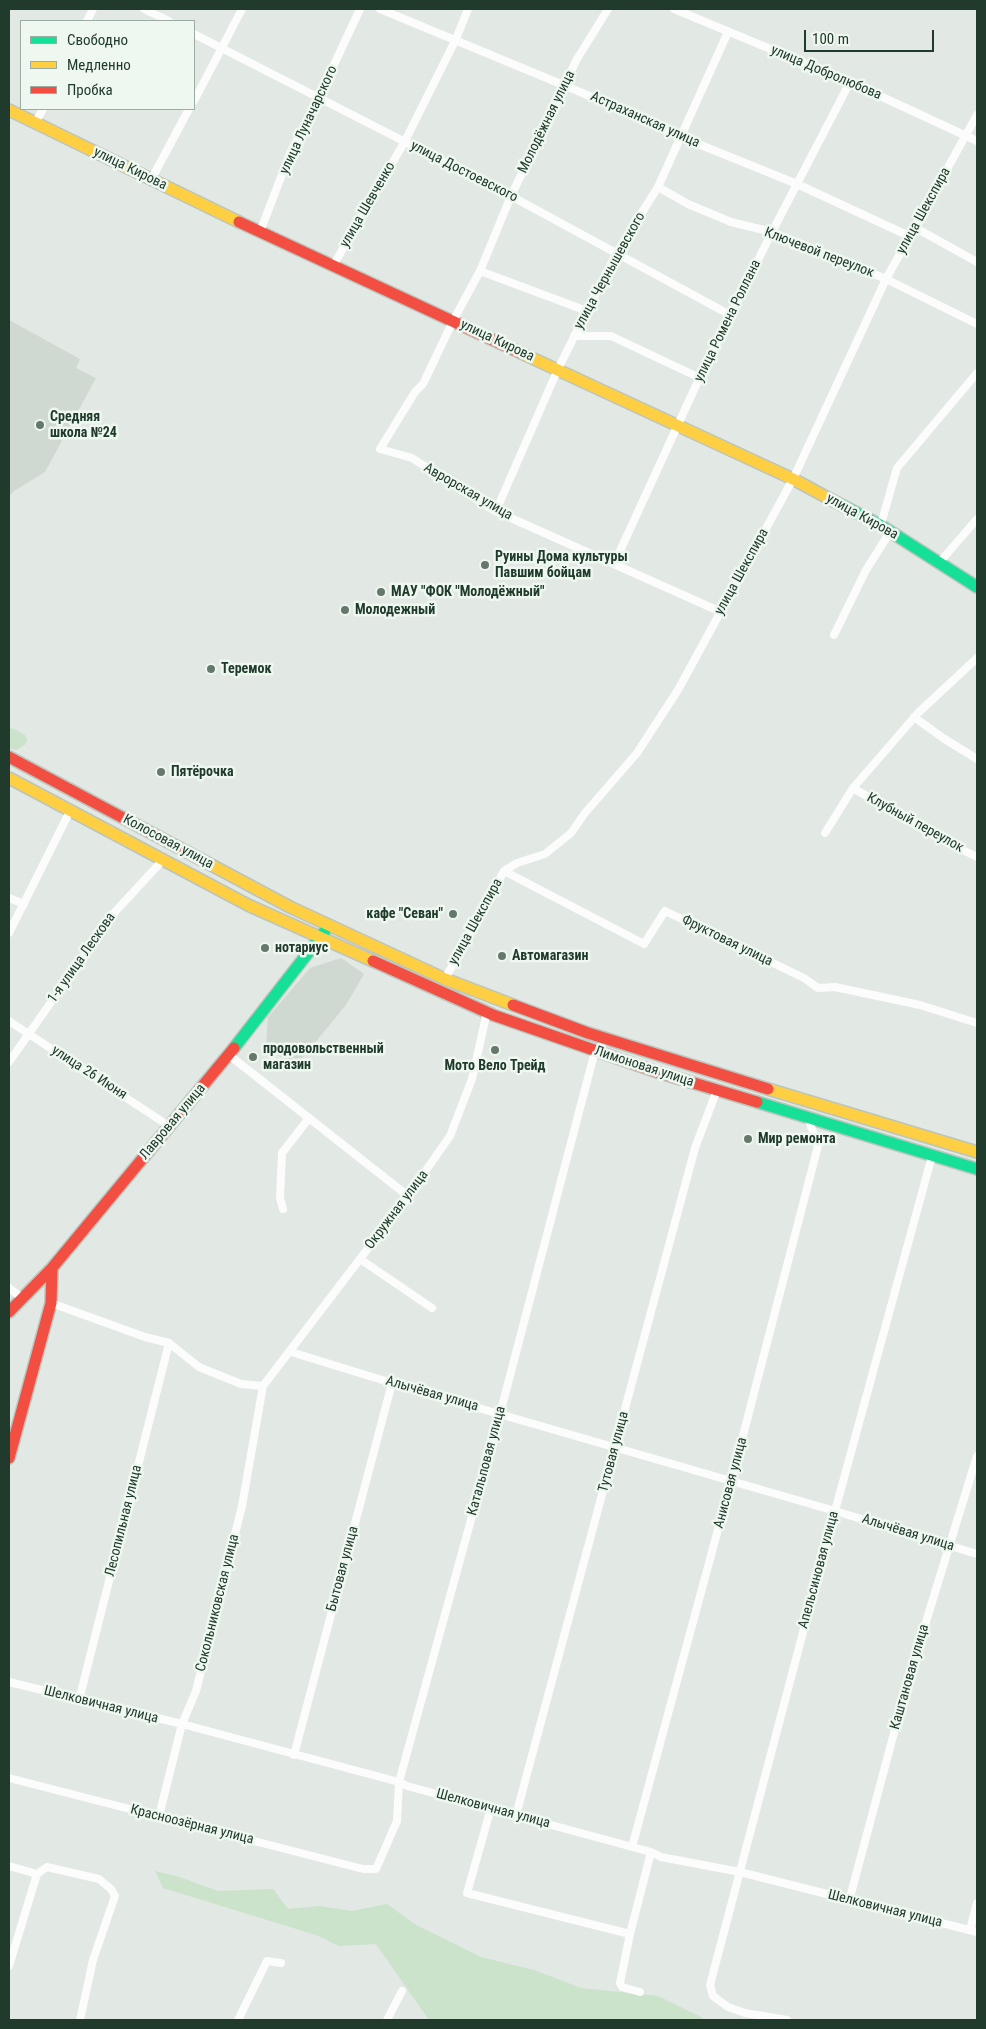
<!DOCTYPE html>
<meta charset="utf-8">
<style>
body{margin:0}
#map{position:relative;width:986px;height:2029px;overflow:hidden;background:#e2e8e3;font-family:"Roboto Condensed",sans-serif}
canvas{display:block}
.frame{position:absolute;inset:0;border:10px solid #203b2b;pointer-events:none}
.legend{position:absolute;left:20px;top:20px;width:175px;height:90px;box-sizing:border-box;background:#eff7f1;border:1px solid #9caca2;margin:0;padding:6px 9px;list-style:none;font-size:15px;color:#203b2b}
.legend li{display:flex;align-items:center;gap:10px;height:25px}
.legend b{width:25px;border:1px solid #9caca2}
.scale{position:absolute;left:804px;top:30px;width:130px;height:22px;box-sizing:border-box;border:2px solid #203b2b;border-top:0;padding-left:6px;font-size:15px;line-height:18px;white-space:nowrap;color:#203b2b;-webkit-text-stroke:4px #eff7f1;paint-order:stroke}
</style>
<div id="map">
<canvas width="986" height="2029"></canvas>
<div class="frame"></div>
<ul class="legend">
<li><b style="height:6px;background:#16e098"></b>Свободно</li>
<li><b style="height:6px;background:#ffcf43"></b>Медленно</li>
<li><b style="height:6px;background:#f24e42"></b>Пробка</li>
</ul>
<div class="scale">100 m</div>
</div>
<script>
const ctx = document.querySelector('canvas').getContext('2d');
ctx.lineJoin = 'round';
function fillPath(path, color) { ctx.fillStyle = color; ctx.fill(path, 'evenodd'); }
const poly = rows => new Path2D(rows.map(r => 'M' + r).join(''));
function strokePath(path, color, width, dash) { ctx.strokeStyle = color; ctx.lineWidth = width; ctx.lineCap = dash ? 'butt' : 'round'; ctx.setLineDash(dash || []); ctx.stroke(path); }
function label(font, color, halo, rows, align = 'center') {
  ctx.font = font + ' "Roboto Condensed",sans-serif'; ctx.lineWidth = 5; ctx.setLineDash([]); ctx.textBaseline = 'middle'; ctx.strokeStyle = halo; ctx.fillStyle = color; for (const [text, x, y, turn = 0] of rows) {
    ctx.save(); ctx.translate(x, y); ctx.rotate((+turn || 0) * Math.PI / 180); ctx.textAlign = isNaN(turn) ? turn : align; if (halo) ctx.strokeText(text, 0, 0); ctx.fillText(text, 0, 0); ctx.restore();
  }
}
const built = poly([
 [9,320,80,359,76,368,96,378,45,472,14,491,9,497],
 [341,958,364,974,346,1005,294,1068,285,1072,282,1069,285,1060,266,1046,268,1017,310,968]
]);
const green = poly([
 [12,728,25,735,27,740,26,744,16,750,9,748,9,730],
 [155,1871,179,1877,218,1891,273,1889,288,1909,319,1906,352,1911,387,1904,416,1925,481,1957,534,1970,581,1988,658,1996,701,2017,704,2020,429,2020,376,1944,339,1946,316,1935,163,1888]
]);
const street = poly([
 [144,9,169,21],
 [380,9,585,94,681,137,797,184,909,236],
 [608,9,577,59,511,196,480,271,453,321,423,384,415,392,380,449,412,458,493,510,721,612],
 [674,9,850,82,977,141],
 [87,21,93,9],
 [194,34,511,196,732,316],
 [194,101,242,9],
 [35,123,43,109],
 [151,180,189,109],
 [658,187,688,204,731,222,772,232,886,279,977,324],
 [914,227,977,262],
 [260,232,291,151,319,97,360,9],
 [333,266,405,141,456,39,468,9],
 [480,271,587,311],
 [574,336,611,336,700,378],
 [493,510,499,504,558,369,587,311,617,252,658,187,728,32],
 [880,525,883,517,897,468,977,373],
 [939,563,977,519],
 [614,564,698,381,772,232,850,82],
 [834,635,866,570,890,532],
 [914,717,943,738,977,759],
 [853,788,940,839,977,857],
 [825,833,853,788,918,713,977,658],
 [504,871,644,944,665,911,804,978,818,988,835,987,920,1005,977,1023],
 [9,898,24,904],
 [9,933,70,811],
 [445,979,504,871,517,863,545,854,571,833,585,813,637,753,678,690,793,479,886,279,977,115],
 [9,1021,169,1126],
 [229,1055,408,1196],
 [9,1062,113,914,163,860],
 [283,1209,280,1198,282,1153,309,1118],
 [360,1259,432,1308],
 [9,1288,22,1298],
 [51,1303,145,1337,169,1343,199,1367,241,1384,263,1386],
 [291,1352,392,1383,835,1511,977,1554],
 [9,1682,182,1724,399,1782,407,1786,651,1852,661,1857,740,1872,977,1932],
 [79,1700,169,1343],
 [294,1755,392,1383],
 [9,1778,363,1869,376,1869,397,1821,399,1782,500,1414,595,1051],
 [491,1808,467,1893,630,1934],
 [516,1815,695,1148,717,1090],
 [159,1816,182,1724,196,1691,242,1506,263,1386,408,1196,450,1136,472,1079,487,1012],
 [632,1847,732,1478,818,1146,808,1118],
 [9,1866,37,1874,47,1867,99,1879,111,1889,115,1896,93,1960,80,2020],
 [849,1901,909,1677,977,1456],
 [970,1930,977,1903],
 [9,1966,37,1874],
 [640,1992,622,1987,620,1983,630,1934,651,1852],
 [238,2020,267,1961,281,1963],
 [387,2020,402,1991],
 [787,2020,745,2013,728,2007,713,1996,710,1985,835,1511,932,1156]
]);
const fast = poly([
 [828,498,880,525,977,587],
 [234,1048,325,931],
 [757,1102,977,1169]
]);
const slow = poly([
 [9,110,239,222],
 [521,353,793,479,828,498],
 [9,778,248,905,373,961],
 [187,852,290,907,445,979,513,1005],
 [768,1089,977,1152]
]);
const jam = poly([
 [239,222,521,353],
 [9,757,187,852],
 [373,961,493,1015,657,1072,757,1102],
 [513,1005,588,1033,768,1089],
 [9,1312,52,1268,234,1048],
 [9,1458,51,1303,52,1268]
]);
const markers = [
 [40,425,5,"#64786b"],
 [485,565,5,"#64786b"],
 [381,592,5,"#64786b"],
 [345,610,5,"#64786b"],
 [211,669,5,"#64786b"],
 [161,772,5,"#64786b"],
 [453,914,5,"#64786b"],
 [265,948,5,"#64786b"],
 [502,956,5,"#64786b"],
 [495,1050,5,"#64786b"],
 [253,1057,5,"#64786b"],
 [748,1139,5,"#64786b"]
];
const streetNames = [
 ["улица Добролюбова",826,73,23],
 ["улица Луначарского",309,120,-65],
 ["Астраханская улица",645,120,24],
 ["Молодёжная улица",547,122,-64],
 ["улица Кирова",130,169,26],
 ["улица Достоевского",464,172,27],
 ["улица Шевченко",368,205,-60],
 ["улица Шекспира",924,211,-61],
 ["Ключевой переулок",819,253,21],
 ["улица Чернышевского",610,271,-61],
 ["улица Ромена Роллана",728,321,-64],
 ["улица Кирова",497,341,25],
 ["Аврорская улица",468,492,30],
 ["улица Кирова",862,517,29],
 ["улица Шекспира",742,572,-61],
 ["Клубный переулок",915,823,29],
 ["Колосовая улица",168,842,28],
 ["улица Шекспира",476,922,-61],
 ["Фруктовая улица",727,941,26],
 ["1-я улица Лескова",82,958,-55],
 ["Лимоновая улица",644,1067,18],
 ["улица 26 Июня",89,1073,33],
 ["Лавровая улица",173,1122,-50],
 ["Окружная улица",397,1210,-53],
 ["Алычёвая улица",432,1394,16],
 ["Тутовая улица",614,1452,-75],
 ["Катальповая улица",487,1461,-75],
 ["Анисовая улица",731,1483,-75],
 ["Лесопильная улица",124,1521,-76],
 ["Алычёвая улица",908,1533,17],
 ["Бытовая улица",343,1569,-75],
 ["Апельсиновая улица",819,1570,-75],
 ["Сокольниковская улица",218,1603,-76],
 ["Каштановая улица",910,1677,-74],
 ["Шелковичная улица",101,1705,14],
 ["Шелковичная улица",493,1809,15],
 ["Красноозёрная улица",192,1825,14],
 ["Шелковичная улица",885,1909,14]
];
const poiNames = [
 ["Средняя",50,417],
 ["школа №24",50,433],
 ["Руины Дома культуры",495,557],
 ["Павшим бойцам",495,573],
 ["МАУ \"ФОК \"Молодёжный\"",391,592],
 ["Молодежный",355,610],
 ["Теремок",221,669],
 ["Пятёрочка",171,772],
 ["кафе \"Севан\"",443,914,"right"],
 ["нотариус",275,948],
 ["Автомагазин",512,956],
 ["продовольственный",263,1049],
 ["магазин",263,1065],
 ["Мото Вело Трейд",495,1066,"center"],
 ["Мир ремонта",758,1139]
];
fillPath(built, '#cfd9d2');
fillPath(green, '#cbe2cb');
strokePath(fast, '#bbc5be', 14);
strokePath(slow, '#bbc5be', 14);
strokePath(jam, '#bbc5be', 14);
strokePath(street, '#fbfcfb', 8);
strokePath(fast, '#16e098', 11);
strokePath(slow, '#ffcf43', 11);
strokePath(jam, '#f24e42', 11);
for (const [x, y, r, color] of markers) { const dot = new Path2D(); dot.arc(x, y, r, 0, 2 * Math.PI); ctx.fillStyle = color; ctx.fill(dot); strokePath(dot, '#eff7f1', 2); }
label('14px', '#203b2b', '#eff7f1', streetNames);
label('bold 14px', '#203b2b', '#eff7f1', poiNames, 'left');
</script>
